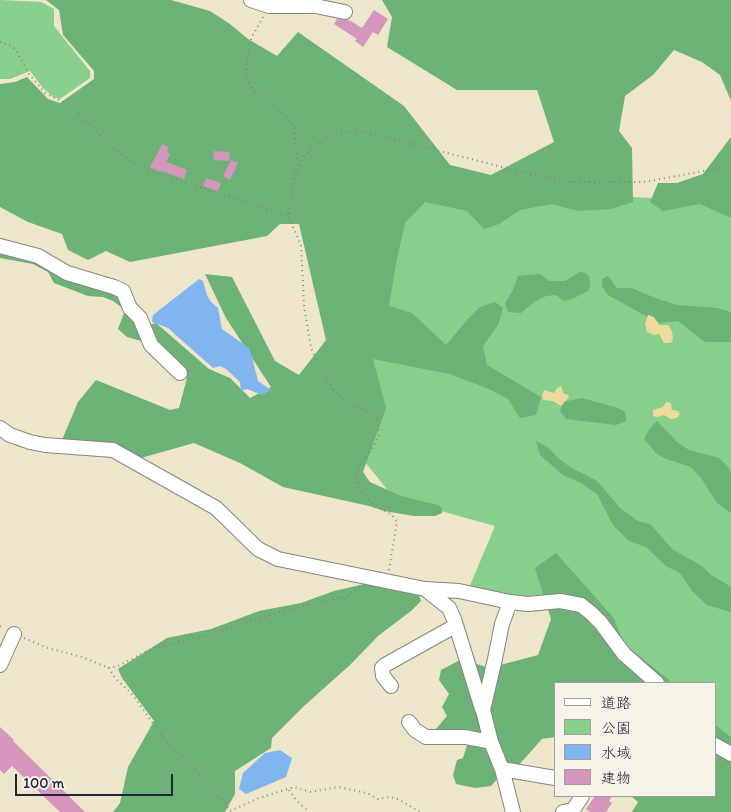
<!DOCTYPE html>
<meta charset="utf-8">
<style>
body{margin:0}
#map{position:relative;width:731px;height:812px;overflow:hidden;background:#ede6ca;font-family:Itim,"Klee One",sans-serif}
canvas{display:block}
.legend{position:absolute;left:554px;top:682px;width:162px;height:115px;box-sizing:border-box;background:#f7f3e8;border:1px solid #a29fa3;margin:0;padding:6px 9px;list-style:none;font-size:15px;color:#22223b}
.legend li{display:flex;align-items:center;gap:10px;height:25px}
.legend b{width:25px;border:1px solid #a29fa3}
.scale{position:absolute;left:15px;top:774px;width:158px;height:22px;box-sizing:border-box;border:2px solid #22223b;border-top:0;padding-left:6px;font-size:15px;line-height:18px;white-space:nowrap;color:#22223b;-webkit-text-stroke:4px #f7f3e8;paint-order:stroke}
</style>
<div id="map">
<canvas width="731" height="812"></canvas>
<ul class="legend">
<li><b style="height:6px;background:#fff"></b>道路</li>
<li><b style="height:14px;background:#87cf8a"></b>公園</li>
<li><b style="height:14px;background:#81b5ef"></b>水域</li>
<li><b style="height:14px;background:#d496bd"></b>建物</li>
</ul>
<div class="scale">100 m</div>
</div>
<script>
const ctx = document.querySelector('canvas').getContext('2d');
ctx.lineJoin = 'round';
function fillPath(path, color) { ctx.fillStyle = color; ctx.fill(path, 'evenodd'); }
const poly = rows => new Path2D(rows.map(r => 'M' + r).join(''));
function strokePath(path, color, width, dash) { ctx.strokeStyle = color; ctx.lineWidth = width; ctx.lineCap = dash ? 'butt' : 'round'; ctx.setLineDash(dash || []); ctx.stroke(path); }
const green = poly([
 [0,0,41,2,54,9,54,26,90,71,90,78,60,99,53,97,42,87,30,71,10,79,0,79],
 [592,195,714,201,731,204,731,778,715,763,715,683,636,683,551,606,469,588,495,526,394,498,365,462,368,310,412,200]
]);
const forest = poly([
 [46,0,171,0,210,11,230,24,248,39,277,56,298,32,404,106,450,165,491,175,554,142,537,90,457,90,387,47,392,17,382,0,731,0,731,101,720,75,702,62,674,50,653,75,625,96,619,131,632,148,633,202,611,209,578,211,552,204,520,210,499,224,484,229,467,211,425,202,405,223,396,263,389,306,412,313,446,345,468,319,480,307,495,302,503,308,498,325,483,346,487,365,541,397,536,415,520,418,508,399,489,389,450,374,373,359,386,408,363,472,370,482,401,496,438,505,442,508,442,513,435,516,414,516,384,511,369,506,283,487,240,463,194,443,141,458,113,444,62,440,78,402,96,380,170,410,179,408,187,378,152,344,127,337,118,329,124,313,121,307,113,301,103,297,88,296,54,283,48,272,33,264,0,258,0,252,37,259,109,290,121,298,146,326,156,323,209,369,230,378,250,398,271,387,226,318,205,274,232,277,275,361,299,375,326,340,299,224,280,224,267,236,130,262,106,251,88,260,68,250,62,234,28,222,0,207,0,84,15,82,27,77,48,99,60,103,94,79,94,71,63,35,59,10],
 [731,132,731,218,700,204,663,211,650,202,658,183,677,183,703,174,731,137],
 [580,272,586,273,589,277,590,286,588,291,572,299,564,301,556,295,546,296,534,302,521,313,508,312,505,303,513,290,518,276,540,274,549,281,565,281],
 [608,276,617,288,632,288,655,298,677,305,717,308,731,312,731,342,705,342,678,321,660,323,644,315,608,295,602,286,602,279],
 [582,398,618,408,625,412,626,421,616,425,566,419,560,411,563,402],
 [657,421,678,443,689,450,719,458,728,467,731,473,731,513,717,503,701,478,691,467,666,459,656,453,644,439,650,428],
 [536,441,549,448,558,458,570,467,597,481,620,508,638,521,650,524,672,549,702,566,710,574,731,587,731,612,707,605,692,591,680,573,666,566,646,547,629,541,613,525,597,494,581,483,563,475,540,455],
 [556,553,613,617,625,645,673,683,555,683,555,737,542,739,517,767,498,778,491,786,475,788,456,784,453,775,457,760,463,758,470,736,442,736,436,729,447,716,442,707,449,694,439,680,441,670,462,659,489,668,538,655,551,619,535,568],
 [369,583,417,590,421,601,411,611,378,636,350,665,304,706,272,738,271,748,235,771,235,794,225,812,113,812,120,803,128,767,154,721,122,678,118,669,167,638,211,629,259,611,301,603,334,591],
 [715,725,731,737,731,812,632,812,638,802,632,797,633,796,715,796]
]);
const sand = poly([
 [648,315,654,317,659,325,668,325,672,331,673,339,672,342,669,343,664,343,659,334,654,335,647,332,645,324],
 [561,386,563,393,568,395,569,397,561,406,553,401,543,400,542,395,544,390,554,393,557,388],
 [666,402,671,403,672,410,678,411,680,414,677,418,671,419,664,415,657,417,653,416,653,410,663,407]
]);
const water = poly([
 [199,279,203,281,207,295,211,302,218,308,222,329,249,348,252,357,258,381,271,390,262,395,247,389,241,391,240,382,226,369,220,366,213,368,168,328,152,322,153,315],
 [280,750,292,758,286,777,246,794,239,789,243,773,265,753]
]);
const building = poly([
 [374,10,388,19,378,35,373,32,363,47,355,41,357,39,334,24,337,19,349,20,362,28],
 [162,144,169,147,167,152,170,154,166,162,187,170,184,179,161,171,160,172,150,167],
 [214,151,230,152,229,161,213,160],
 [231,160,238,163,230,180,223,176],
 [206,178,221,183,218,191,203,186],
 [0,727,14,740,13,741,85,812,60,812,12,766,4,774,0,770],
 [595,796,612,796,609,801,612,803,606,812,590,812,586,809]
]);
const path = poly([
 [263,17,253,35,249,45,246,73,247,81,256,93,285,116,294,127,298,163],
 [0,42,12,46,17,52,29,74,45,93,71,106,110,146,131,161,155,172,287,216],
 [389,570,397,522,392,515,375,505,365,496,358,486,356,473,359,466,375,445,379,435,377,419,372,414,351,405,335,392,318,365,311,348,304,306,301,245,288,216,294,177,299,164,306,154,326,138,340,132,361,131,561,182,644,182,709,170,720,170,731,175],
 [360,587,348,596,320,602,276,613,205,636,173,643,151,649,118,666,109,668,115,678,132,694,167,743,188,759,213,794,223,800,230,811,259,798,294,787,311,792,338,787,367,793,378,799,390,797,398,799,420,812],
 [0,626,4,629],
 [24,638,48,648,82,657,109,668],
 [289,790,296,800,309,812]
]);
const minor = poly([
 [251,0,269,6,315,6,345,12],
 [0,246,38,256,67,273,114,287,123,291,130,308,140,318,151,345,180,373],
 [0,428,10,435,30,442,45,445,113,450,216,508,258,549,278,559,425,589,459,591,510,602,528,604,560,601,581,605,591,613,601,623,624,654,657,683],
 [425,589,449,608,454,619,482,709],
 [510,602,502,624,495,659,483,710,491,742,502,769,513,812],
 [0,665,14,634],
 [391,686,383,676,382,668,385,665,455,626],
 [409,722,415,730,426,737,465,737,491,742],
 [715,745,731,754],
 [502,769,555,778],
 [563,812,573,810,582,796]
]);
fillPath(green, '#87cf8a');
fillPath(forest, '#6db276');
fillPath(sand, '#eeda9e');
fillPath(water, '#81b5ef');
fillPath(building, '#d496bd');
strokePath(minor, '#888482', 16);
strokePath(path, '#888482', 2, [1, 4]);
strokePath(minor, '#fff', 14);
</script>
